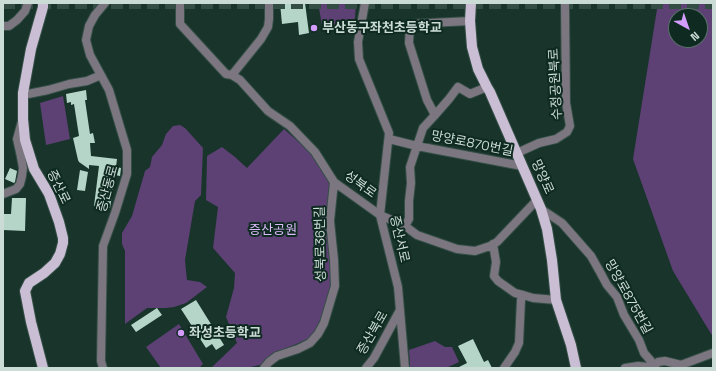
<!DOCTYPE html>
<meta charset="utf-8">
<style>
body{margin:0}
#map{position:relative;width:716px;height:371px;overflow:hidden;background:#18342b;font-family:"Space Grotesk",sans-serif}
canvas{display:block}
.frame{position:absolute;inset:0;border:4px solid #cbdbd5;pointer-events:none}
.north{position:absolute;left:668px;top:8px;width:40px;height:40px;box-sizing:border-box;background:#0e2a21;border:1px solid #5a7169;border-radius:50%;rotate:140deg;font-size:11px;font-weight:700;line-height:16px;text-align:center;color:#cbdbd5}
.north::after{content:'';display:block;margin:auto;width:14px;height:18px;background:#d29dfd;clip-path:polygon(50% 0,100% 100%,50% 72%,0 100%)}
</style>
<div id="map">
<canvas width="716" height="371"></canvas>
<div class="frame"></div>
<div class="north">N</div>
</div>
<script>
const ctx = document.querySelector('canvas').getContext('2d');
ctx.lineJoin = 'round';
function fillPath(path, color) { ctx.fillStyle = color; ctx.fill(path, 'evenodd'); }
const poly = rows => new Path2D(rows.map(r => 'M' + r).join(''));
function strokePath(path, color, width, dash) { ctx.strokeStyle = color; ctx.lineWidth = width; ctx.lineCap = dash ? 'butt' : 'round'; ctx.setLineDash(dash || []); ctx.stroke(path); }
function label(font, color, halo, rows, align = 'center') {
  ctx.font = font + ' "Space Grotesk","Noto Sans KR",sans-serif'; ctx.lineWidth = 4; ctx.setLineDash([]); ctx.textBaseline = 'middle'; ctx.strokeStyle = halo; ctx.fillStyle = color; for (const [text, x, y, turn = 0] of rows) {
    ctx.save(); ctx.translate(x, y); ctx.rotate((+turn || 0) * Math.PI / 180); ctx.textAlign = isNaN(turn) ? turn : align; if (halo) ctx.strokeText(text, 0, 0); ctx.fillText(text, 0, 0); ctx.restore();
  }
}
const green = poly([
 [318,3,356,3,355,18,348,32,342,35,322,25],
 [658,3,713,3,713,337,673,271,633,159],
 [676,16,700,16,700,40,676,40],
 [63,96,70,139,46,145,40,103],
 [180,125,185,128,203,148,201,195,195,201,185,260,186,271,187,280,200,282,207,287,186,303,174,307,166,308,147,308,125,324,125,251,122,244,122,233,132,216,145,171,150,167,152,157,162,145,166,134,173,126],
 [284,129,309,151,332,184,330,258,331,291,323,319,310,338,271,355,264,364,247,368,211,368,237,343,226,317,234,288,235,273,213,248,218,207,206,200,207,156,222,147,235,157,247,168],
 [179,324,203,364,199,368,161,368,146,347],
 [435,341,445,347,452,347,459,362,446,368,410,368,409,350]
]);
const building = poly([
 [280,3,305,3,309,33,299,35,298,22,282,24],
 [86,90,87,100,85,100,90,134,93,133,95,143,90,143,91,156,117,159,116,167,121,168,120,176,115,175,110,208,94,206,99,166,89,165,89,169,79,162,78,160,73,138,79,136,74,104,71,105,71,102,67,103,66,94],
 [10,168,17,171,15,182,14,183,5,179],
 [80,170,88,172,85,191,77,190],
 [12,198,26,198,25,231,3,230,3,214,11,214],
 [196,300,224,345,216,350,212,344,206,348,181,309],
 [157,308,162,315,136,332,131,325],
 [473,339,484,362,488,360,492,368,457,368,467,363,458,346]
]);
const highwayTunnel = poly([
 [3,3,713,3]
]);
const minor = poly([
 [180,3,180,24,226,74,232,75,240,80,268,111,290,126,315,152,334,182,380,215,405,226,417,235,457,249,475,251,490,246,497,242,537,200],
 [365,3,358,42,359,59,389,133,380,215,398,287,405,368],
 [3,26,9,26,17,20,25,11,28,3],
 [232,75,261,39,268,27,269,19,269,3],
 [23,93,28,94,48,90,69,84,87,81,101,75],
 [435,115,449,99,458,87,470,94,487,87],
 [389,139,417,146,423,128,435,115,427,100,409,43,410,24,470,21],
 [517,153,539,143,556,139,567,132,570,126,566,103,565,3],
 [3,194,16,189,20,184,22,176,23,168,21,157,17,139,22,121],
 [541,209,562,223,591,256,600,272,607,285,617,297,624,315,639,340,644,353,651,361,654,368],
 [405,226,409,219,409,201,411,183,410,167,417,146,522,166],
 [493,244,496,262,494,276,498,281,515,293,523,295,533,298,556,300],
 [103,368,101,361,103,246,115,213,127,174,127,150,109,90,90,55,86,40,89,26,95,15,105,3],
 [264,368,269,362,277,356,298,349,310,343,318,334,324,323,335,286,334,260,330,221,334,182],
 [366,368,374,358,400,310],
 [504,368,515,352,519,343,521,300,523,295],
 [625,368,638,366,649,367,654,367,658,362,665,361,681,365,713,353]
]);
const major = poly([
 [43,3,43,7,31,49,23,93,23,119,25,140,34,169,49,194,59,222,63,238,63,243,60,254,55,263,44,273,29,283,25,291,31,322,43,368],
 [471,3,470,21,472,47,478,69,487,87,490,92,541,209,547,229,552,260,556,300,571,345,576,368]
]);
const markers = [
 [314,28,4,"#d29dfd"],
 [181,333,4,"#d29dfd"]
];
const poiNames = [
 ["부산동구좌천초등학교",322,28],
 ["좌성초등학교",189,333]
];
const streetNames = [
 ["수정공원북로",556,84,-93],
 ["망양로870번길",472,144,11],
 ["망양로",542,177,66],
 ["성북로",360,185,36],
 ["증산로",58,187,64],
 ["증산동로",108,189,-75],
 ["증산서로",399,239,77],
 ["성북로36번길",321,244,-91],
 ["망양로875번길",628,297,61],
 ["증산북로",373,333,-60]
];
const parkNames = [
 ["증산공원",273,230]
];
fillPath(green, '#5d4074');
fillPath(building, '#b5d5c9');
strokePath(highwayTunnel, '#334d44', 12, [12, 6]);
strokePath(minor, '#354f46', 10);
strokePath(major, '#354f46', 12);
strokePath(minor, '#7b7680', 8);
strokePath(major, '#c9bed4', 10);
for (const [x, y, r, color] of markers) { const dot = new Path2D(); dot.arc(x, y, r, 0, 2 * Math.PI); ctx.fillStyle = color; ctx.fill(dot); strokePath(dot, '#0e2a21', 1.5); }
label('bold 13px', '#cbdbd5', '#0e2a21', poiNames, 'left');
label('13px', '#cbdbd5', '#0e2a21', streetNames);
label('13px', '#dcbaf9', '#0e2a21', parkNames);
</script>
